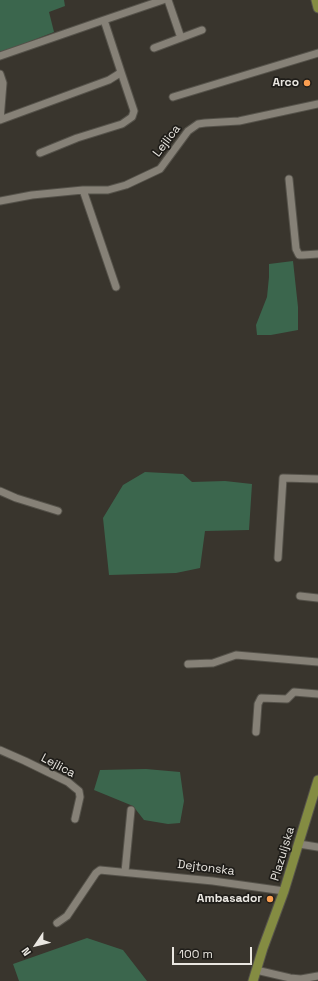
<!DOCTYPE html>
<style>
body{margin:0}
#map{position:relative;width:318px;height:981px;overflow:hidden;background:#39352d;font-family:"Space Grotesk",sans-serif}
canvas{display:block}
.north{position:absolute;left:16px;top:925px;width:40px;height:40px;-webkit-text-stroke:3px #1f1d19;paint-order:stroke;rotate:235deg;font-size:11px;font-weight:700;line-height:16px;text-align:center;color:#eae7e1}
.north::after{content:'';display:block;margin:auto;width:14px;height:18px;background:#eae7e1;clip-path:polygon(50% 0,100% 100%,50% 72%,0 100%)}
.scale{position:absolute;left:172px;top:947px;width:80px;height:18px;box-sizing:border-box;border:2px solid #eae7e1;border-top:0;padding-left:5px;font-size:12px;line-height:14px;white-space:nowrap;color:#eae7e1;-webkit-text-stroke:3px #1f1d19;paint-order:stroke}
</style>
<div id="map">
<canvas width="318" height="981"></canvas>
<div class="north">N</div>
<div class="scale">100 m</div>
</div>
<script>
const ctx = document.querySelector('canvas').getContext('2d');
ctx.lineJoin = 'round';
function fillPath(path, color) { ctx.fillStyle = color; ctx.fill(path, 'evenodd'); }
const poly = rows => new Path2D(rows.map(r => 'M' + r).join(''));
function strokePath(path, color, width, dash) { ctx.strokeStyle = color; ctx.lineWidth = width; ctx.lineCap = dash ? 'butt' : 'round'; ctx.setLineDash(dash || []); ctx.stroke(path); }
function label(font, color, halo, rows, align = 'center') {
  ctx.font = font + ' "Space Grotesk",sans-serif'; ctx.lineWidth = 3.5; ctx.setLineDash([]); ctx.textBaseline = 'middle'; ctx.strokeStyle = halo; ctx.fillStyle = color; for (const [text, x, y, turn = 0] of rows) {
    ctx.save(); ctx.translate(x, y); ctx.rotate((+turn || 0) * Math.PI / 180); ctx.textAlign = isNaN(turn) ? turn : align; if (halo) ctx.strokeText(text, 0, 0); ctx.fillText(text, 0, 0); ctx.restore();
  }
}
const green = poly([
 [0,0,64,0,65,6,49,12,54,32,0,53],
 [293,261,298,307,298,330,271,335,257,335,256,325,267,297,269,277,269,264],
 [145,472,183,474,192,482,225,481,252,484,249,530,205,531,200,568,176,573,109,575,103,518,123,485],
 [146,769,180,772,184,801,180,823,168,824,144,820,133,806,94,790,100,770],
 [87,938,123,950,147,981,19,981,13,964]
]);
const minor = poly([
 [168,0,181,38],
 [154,48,202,30],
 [0,56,104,20],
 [0,74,3,83,0,120],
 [173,97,318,53],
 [0,120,109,80,117,75,121,72,104,20,163,0],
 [40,153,77,138,122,124,132,117,134,111,121,72],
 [289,179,296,249,299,255,303,255,318,254],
 [83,190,116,287],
 [0,201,32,195,83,190,108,190,126,185,160,169,188,131,198,124,205,123,239,121,318,104],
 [0,491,16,498,58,511],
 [278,558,283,478,318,479],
 [300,596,318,598],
 [188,664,213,663,236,655,318,662],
 [256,732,258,704,261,698,287,699,294,692,318,694],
 [0,750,25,761,68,782,74,787,79,791,80,797,75,819],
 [299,844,318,847],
 [125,872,131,810],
 [57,923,67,916,96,873,100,870,213,881,284,891],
 [256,970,290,978,301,979,318,976]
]);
const major = poly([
 [316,0,318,8],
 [253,981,263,948,284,891,318,780]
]);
const markers = [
 [307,83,4,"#fb9e50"],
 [270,899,4,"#fb9e50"]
];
const poiNames = [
 ["Arco",299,83],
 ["Ambasador",262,899]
];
const streetNames = [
 ["Lejlica",167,141,-53],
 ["Lejlica",58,766,28],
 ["Plazuljska",283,854,-73],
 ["Dejtonska",206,868,7]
];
fillPath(green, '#3b664d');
strokePath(minor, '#55524a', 9);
strokePath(major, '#55524a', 11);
strokePath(minor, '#868177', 7);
strokePath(major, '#848c42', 9);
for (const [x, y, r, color] of markers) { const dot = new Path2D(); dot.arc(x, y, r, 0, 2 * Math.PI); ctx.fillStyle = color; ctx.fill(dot); strokePath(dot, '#1f1d19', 1.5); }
label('bold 12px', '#eae7e1', '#1f1d19', poiNames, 'right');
label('12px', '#eae7e1', '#1f1d19', streetNames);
</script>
